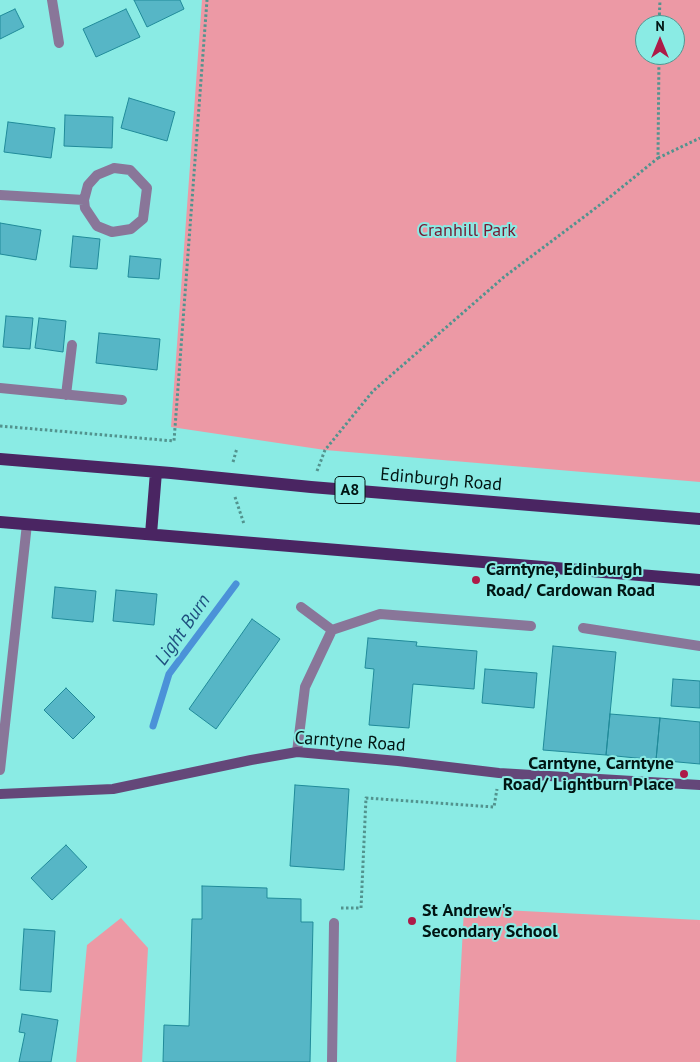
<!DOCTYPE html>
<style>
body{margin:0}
#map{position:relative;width:700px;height:1062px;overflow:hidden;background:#8aebe4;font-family:"PT Sans",sans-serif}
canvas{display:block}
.north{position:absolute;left:635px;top:15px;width:50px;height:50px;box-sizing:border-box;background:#8aebe4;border:1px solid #539590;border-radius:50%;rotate:0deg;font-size:14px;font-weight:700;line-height:20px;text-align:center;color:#011513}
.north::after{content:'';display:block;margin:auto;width:18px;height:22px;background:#ad1a48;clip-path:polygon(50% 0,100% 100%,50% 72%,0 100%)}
</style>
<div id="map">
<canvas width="700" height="1062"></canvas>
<div class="north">N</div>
</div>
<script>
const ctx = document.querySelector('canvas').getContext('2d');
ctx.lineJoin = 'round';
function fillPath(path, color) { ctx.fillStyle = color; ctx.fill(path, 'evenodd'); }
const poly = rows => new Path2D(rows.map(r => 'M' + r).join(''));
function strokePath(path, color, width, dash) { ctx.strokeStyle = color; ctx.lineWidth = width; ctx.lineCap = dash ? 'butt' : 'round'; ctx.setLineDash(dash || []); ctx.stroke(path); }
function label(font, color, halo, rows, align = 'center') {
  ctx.font = font + ' "PT Sans",sans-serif'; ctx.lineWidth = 4; ctx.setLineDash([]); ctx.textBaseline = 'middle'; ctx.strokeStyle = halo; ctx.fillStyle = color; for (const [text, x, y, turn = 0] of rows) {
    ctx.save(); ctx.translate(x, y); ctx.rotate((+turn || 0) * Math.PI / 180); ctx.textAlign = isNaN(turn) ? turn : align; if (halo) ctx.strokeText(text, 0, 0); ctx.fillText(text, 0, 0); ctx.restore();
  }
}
const green = poly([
 [202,0,700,0,700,482,325,450,171,427],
 [645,25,675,25,675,55,645,55],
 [464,908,700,920,700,1062,456,1062],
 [121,918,148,948,142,1062,76,1062,87,945]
]);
const stream = poly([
 [153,726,169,674,236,584]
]);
const building = poly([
 [134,0,180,0,184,9,147,27,134,0],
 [15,9,24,27,0,39,0,16,15,9],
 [126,9,140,37,96,57,83,29,126,9],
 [129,98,175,112,167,141,121,128,129,98],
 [65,115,113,117,112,148,64,146,65,115],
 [8,122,55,128,51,158,4,152,8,122],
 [0,223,41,230,36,260,0,254,0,223],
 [73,236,100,239,97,269,70,267,73,236],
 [130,256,161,259,159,279,128,277,130,256],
 [6,316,33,318,30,349,3,347,6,316],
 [39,318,66,321,63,352,35,348,39,318],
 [99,333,160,339,157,370,96,363,99,333],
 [55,587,96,591,93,622,52,618,55,587],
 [116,590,157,594,154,625,113,621,116,590],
 [252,619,280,639,216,729,189,709,252,619],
 [368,638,417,642,416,646,477,651,474,689,413,684,409,728,369,725,374,669,365,668,368,638],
 [553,646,616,652,606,755,543,750,553,646],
 [485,669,537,673,534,708,482,703,485,669],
 [673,679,700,681,700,708,671,706,673,679],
 [66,688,95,717,73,739,44,710,66,688],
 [610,714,660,718,656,760,606,755,610,714],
 [660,718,700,722,700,764,656,760,660,718],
 [295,785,349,789,344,870,290,866,295,785],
 [66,845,87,867,52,900,31,878,66,845],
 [202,886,267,888,267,898,301,899,301,922,313,922,310,1062,163,1062,164,1025,189,1026,192,919,202,919,202,886],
 [24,929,55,931,51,992,20,990,24,929],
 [22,1014,58,1020,51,1062,19,1062,25,1033,19,1032,22,1014]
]);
const path = poly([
 [659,25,660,0],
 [658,158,700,138],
 [0,426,174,441,207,0],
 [233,462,237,448],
 [317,471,325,450,373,391,504,277,605,201,658,158,659,55],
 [235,497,244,524],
 [341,908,361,908,366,798,494,807,497,789]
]);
const lane = poly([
 [332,1062,334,923]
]);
const street = poly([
 [52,0,59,43],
 [114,168,130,170,147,188,143,219,131,229,112,232,97,226,85,208,84,200,88,185,97,175,114,168],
 [0,195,84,200],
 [0,388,122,400],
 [66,395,72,345],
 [301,607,332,630],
 [583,628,700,646],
 [297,752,305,687,332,630,380,614,531,626],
 [0,770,27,524]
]);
const secondary = poly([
 [0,794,113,789,251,760,297,752,398,761,499,773,700,785]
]);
const primary = poly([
 [0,459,171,473,311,487,700,519],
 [0,522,700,580],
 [151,534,156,472]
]);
const markers = [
 [476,580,5,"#ad1a48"],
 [684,774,5,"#ad1a48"],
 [412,921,5,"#ad1a48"]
];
const shields = [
 [350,490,30]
];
const shieldNames = [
 ["A8",350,490]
];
const parkNames = [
 ["Cranhill Park",467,231]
];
const streetNames = [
 ["Edinburgh Road",441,480,5],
 ["Carntyne Road",350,742,4]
];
const poiNames = [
 ["Carntyne, Edinburgh",486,570],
 ["Road/ Cardowan Road",486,591],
 ["Carntyne, Carntyne",674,764,"right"],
 ["Road/ Lightburn Place",674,785,"right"],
 ["St Andrew's",422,911],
 ["Secondary School",422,932]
];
const waterNames = [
 ["Light Burn",183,630,-55]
];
fillPath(green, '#ec99a5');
strokePath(stream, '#4b92d8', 7);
fillPath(building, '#56b6c6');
strokePath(building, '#208a99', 1);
strokePath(path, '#52938e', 3, [2.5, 2.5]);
strokePath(lane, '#897699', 10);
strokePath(street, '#897699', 10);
strokePath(secondary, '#644779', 10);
strokePath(primary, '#4a2562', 12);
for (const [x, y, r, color] of markers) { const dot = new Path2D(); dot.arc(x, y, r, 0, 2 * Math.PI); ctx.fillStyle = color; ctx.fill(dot); strokePath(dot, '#8aebe4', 2); }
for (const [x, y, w] of shields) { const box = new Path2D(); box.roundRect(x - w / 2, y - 13.5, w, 27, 4); ctx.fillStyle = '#8aebe4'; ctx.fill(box); strokePath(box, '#011513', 1); }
label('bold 16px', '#011513', null, shieldNames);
label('18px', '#751a32', '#8aebe4', parkNames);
label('18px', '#011513', '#8aebe4', streetNames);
label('bold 18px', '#011513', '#8aebe4', poiNames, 'left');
label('italic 19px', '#1e4f7e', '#8aebe4', waterNames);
</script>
